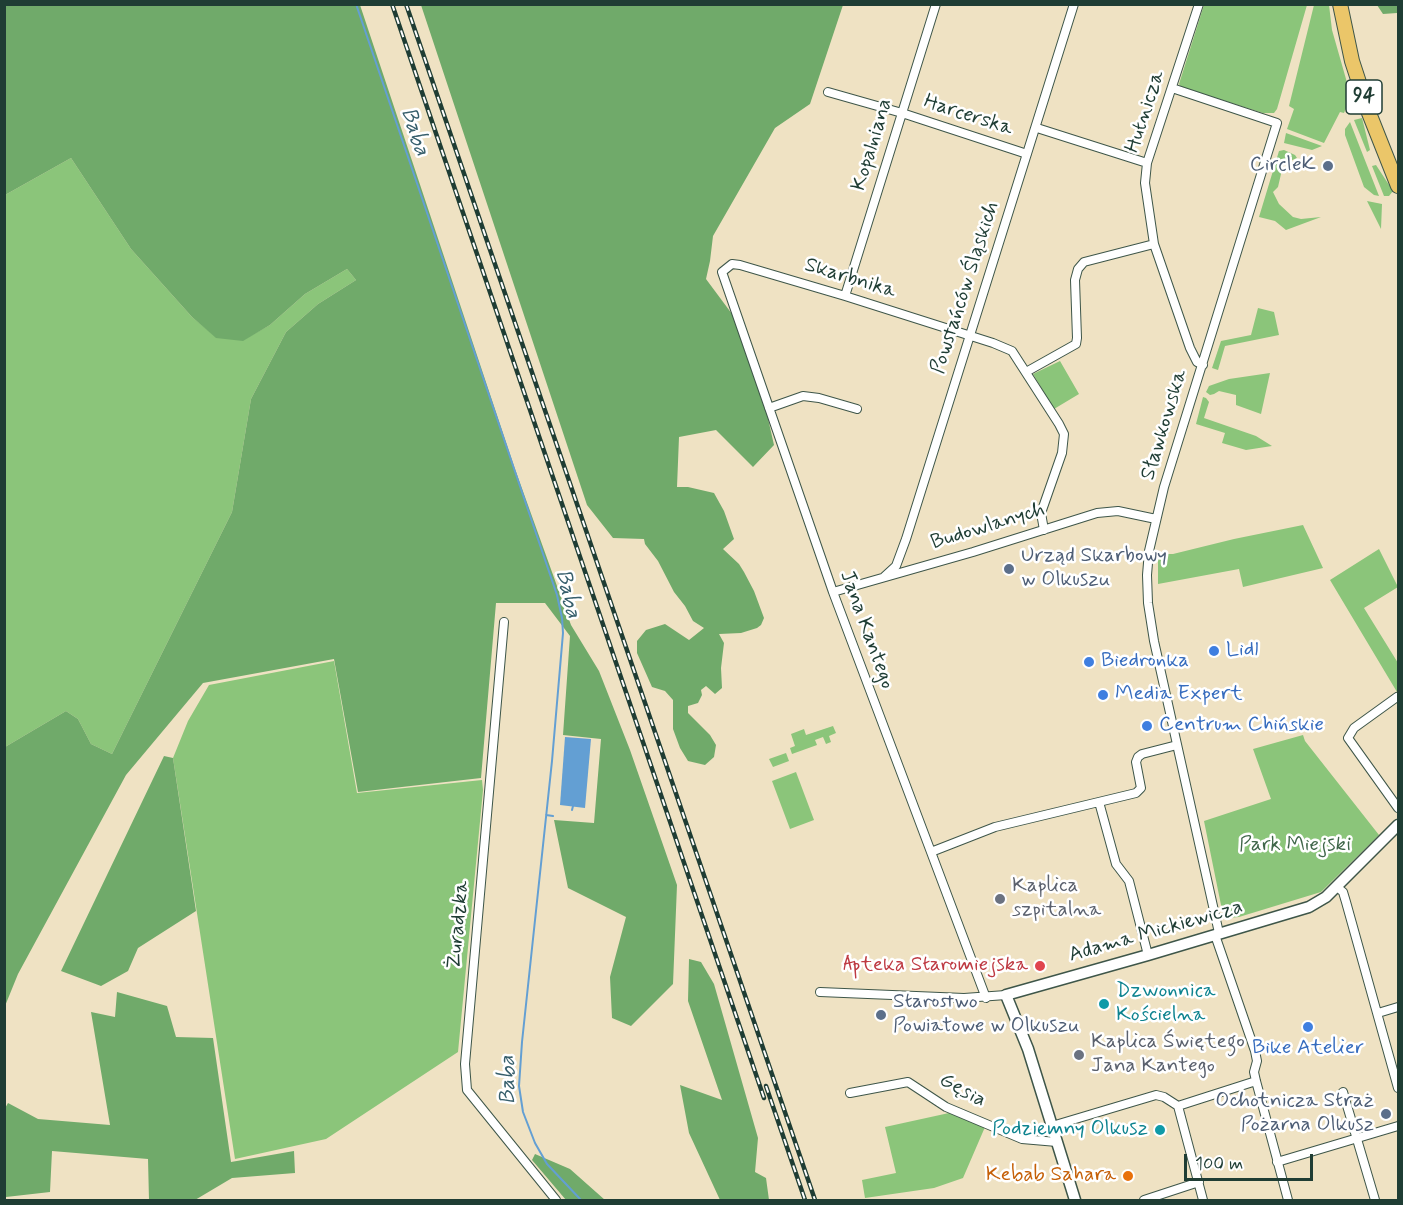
<!DOCTYPE html>
<meta charset="utf-8">
<style>
body{margin:0}
#map{position:relative;width:1403px;height:1205px;overflow:hidden;background:#efe2c3;font-family:Mynerve,sans-serif}
canvas{display:block}
.frame{position:absolute;inset:0;border:6px solid #1f3d34;pointer-events:none}
.scale{position:absolute;left:1184px;top:1154px;width:129px;height:27px;box-sizing:border-box;border:3px solid #1f3d34;border-top:0;padding-left:8px;font-size:18px;line-height:21px;white-space:nowrap;color:#1f3d34;-webkit-text-stroke:4px #fff;paint-order:stroke}
</style>
<div id="map">
<canvas width="1403" height="1205"></canvas>
<div class="frame"></div>
<div class="scale">100 m</div>
</div>
<script>
const ctx = document.querySelector('canvas').getContext('2d');
ctx.lineJoin = 'round';
function fillPath(path, color) { ctx.fillStyle = color; ctx.fill(path, 'evenodd'); }
const poly = rows => new Path2D(rows.map(r => 'M' + r).join(''));
function strokePath(path, color, width, dash) { ctx.strokeStyle = color; ctx.lineWidth = width; ctx.lineCap = dash ? 'butt' : 'round'; ctx.setLineDash(dash || []); ctx.stroke(path); }
function label(font, color, halo, rows, align = 'center') {
  ctx.font = font + ' Mynerve,sans-serif'; ctx.lineWidth = 5; ctx.setLineDash([]); ctx.textBaseline = 'middle'; ctx.strokeStyle = halo; ctx.fillStyle = color; for (const [text, x, y, turn = 0] of rows) {
    ctx.save(); ctx.translate(x, y); ctx.rotate((+turn || 0) * Math.PI / 180); ctx.textAlign = isNaN(turn) ? turn : align; if (halo) ctx.strokeText(text, 0, 0); ctx.fillText(text, 0, 0); ctx.restore();
  }
}
const green = poly([
 [1204,5,1307,5,1277,109,1274,113,1263,113,1181,87,1179,84],
 [1314,5,1329,5,1332,30,1350,93,1350,98,1344,113,1340,112,1324,143,1287,129,1294,109,1289,106],
 [1362,118,1370,150,1367,152,1354,120],
 [1350,122,1379,196,1374,195,1364,187,1345,135,1345,129],
 [1286,133,1322,146,1312,150,1284,143],
 [1284,150,1295,155,1297,158,1278,166,1281,174,1278,187,1273,192,1279,204,1293,217,1301,219,1321,217,1286,230,1275,221,1259,217,1279,151],
 [71,158,131,249,192,317,216,337,243,340,270,325,305,294,347,269,356,280,318,304,286,332,251,399,232,512,112,754,91,744,78,719,66,711,5,747,5,195],
 [1376,165,1393,191,1389,196,1384,196,1372,166],
 [1367,201,1382,204,1381,229],
 [1258,308,1274,312,1279,335,1225,346,1218,370,1212,368,1221,341,1251,335],
 [1060,361,1079,394,1054,409,1033,374],
 [1270,373,1261,414,1236,405,1236,395,1219,391,1214,394,1210,395,1206,392,1209,386,1229,379],
 [1203,397,1206,398,1209,402,1204,418,1256,436,1272,446,1246,450,1222,443,1225,433,1196,424],
 [1303,525,1323,568,1243,587,1239,569,1158,584,1158,554,1173,554,1234,539],
 [1379,549,1398,587,1364,608,1398,663,1397,692,1330,580],
 [334,661,357,793,482,780,483,790,458,1052,326,1139,235,1159,173,758,188,721,209,685],
 [833,726,836,733,829,736,831,742,826,744,823,737,815,740,817,745,792,754,790,748,795,746,791,734,804,729,806,735],
 [1303,735,1305,741,1379,835,1321,892,1239,917,1228,918,1221,905,1204,821,1271,799,1253,749],
 [786,753,789,761,773,767,769,759],
 [796,772,814,820,790,829,772,781],
 [949,1113,985,1127,963,1178,934,1188,865,1198,862,1180,896,1173,885,1127]
]);
const forest = poly([
 [5,4,360,5,515,469,571,625,599,671,630,750,677,885,673,984,631,1026,612,1018,610,977,626,917,568,888,554,820,594,823,601,739,563,735,570,636,545,603,496,603,481,778,358,792,334,659,203,683,126,775,18,974,5,1006,5,747,66,711,78,719,91,744,112,754,232,512,251,399,286,332,318,304,356,280,347,269,305,294,270,325,243,341,216,338,192,317,131,249,71,158,5,195],
 [421,5,843,5,810,104,775,128,713,236,710,261,706,279,732,314,764,401,774,445,753,467,716,430,679,437,677,487,688,487,714,493,724,511,734,539,723,549,739,564,744,572,754,591,764,618,761,625,757,628,741,633,719,634,724,643,721,668,722,688,715,694,706,686,701,690,702,695,698,703,688,706,688,713,710,735,716,745,714,757,705,765,688,761,680,748,673,729,673,700,665,691,652,687,637,653,637,641,646,630,665,624,689,640,704,628,693,621,685,606,674,592,658,561,645,544,644,539,613,538,587,505],
 [1377,5,1398,5,1398,11,1397,13,1383,14],
 [164,756,173,758,196,911,138,948,128,971,101,986,61,971],
 [689,959,701,962,714,984,758,1138,755,1172,766,1178,769,1200,720,1200,689,1133,680,1085,722,1100,688,1001],
 [117,992,167,1006,176,1037,213,1038,231,1162,294,1151,295,1173,232,1178,195,1200,149,1200,148,1159,52,1151,50,1192,6,1197,4,1188,4,1110,8,1103,38,1119,110,1125,91,1012,115,1017],
 [535,1154,570,1169,605,1200,566,1200,532,1160]
]);
const water = poly([
 [565,737,591,739,585,808,560,805]
]);
const stream = poly([
 [356,4,557,595,562,618,563,633,552,761,522,1042,519,1086,523,1112,535,1143,547,1164,581,1200],
 [572,810,573,806],
 [546,815,553,816]
]);
const minor = poly([
 [1199,4,1147,163,1145,183,1154,244,1190,348,1197,362,1203,365],
 [1172,88,1277,123,1164,487,1149,551,1147,575,1148,603,1154,641,1219,933],
 [828,92,902,113,1027,154],
 [1037,128,1147,163],
 [845,296,936,4],
 [1026,372,1076,344,1077,338,1075,280,1078,269,1084,262,1154,244],
 [769,408,803,396,819,398,857,409],
 [884,577,896,566,906,539,1074,4],
 [833,592,973,552,1097,513,1118,511,1156,519],
 [504,622,465,1064,467,1090,556,1200],
 [1398,698,1397,697,1354,728,1348,738,1398,808],
 [1099,802,1116,864,1129,881,1148,955],
 [931,852,995,827,1136,793,1141,788,1136,762,1138,757,1142,754,1177,745],
 [1337,887,1343,892,1346,902,1398,1088],
 [1215,935,1255,1051,1257,1061,1254,1072,1256,1081,1288,1200],
 [820,992,964,998,1006,995],
 [986,998,833,592,722,272,732,264,740,265,845,296,993,343,1012,351,1059,424,1064,434,1062,453,1041,513,1044,530],
 [1378,1013,1398,1007],
 [1343,1092,1375,1200],
 [850,1093,908,1082,946,1107,1022,1139,1057,1142],
 [1178,1106,1203,1200],
 [1178,1106,1256,1081],
 [1052,1126,1156,1095,1164,1097,1178,1106],
 [1277,1162,1398,1126],
 [1144,1200,1199,1182]
]);
const tertiary = poly([
 [1075,1200,1028,1049,1006,995,1148,955,1309,907,1326,897,1398,825]
]);
const primary = poly([
 [1340,4,1352,61,1369,113,1398,186]
]);
const rail = poly([
 [392,4,764,1098],
 [406,4,815,1200],
 [766,1086,805,1200]
]);
const markers = [
 [1328,166,6,"#5c6f8a"],
 [1009,569,6,"#5c6f8a"],
 [1214,651,6,"#3f7fe0"],
 [1089,662,6,"#3f7fe0"],
 [1103,695,6,"#3f7fe0"],
 [1147,726,6,"#3f7fe0"],
 [1000,899,6,"#6b7280"],
 [1040,966,6,"#e0444e"],
 [1104,1004,6,"#0f9aa8"],
 [881,1015,6,"#5c6f8a"],
 [1308,1027,6,"#3f7fe0"],
 [1079,1055,6,"#6b7280"],
 [1386,1114,6,"#5c6f8a"],
 [1160,1130,6,"#0f9aa8"],
 [1128,1176,6,"#e8710a"]
];
const shields = [
 [1364,97,36]
];
const shieldNames = [
 ["94",1364,97]
];
const streetNames = [
 ["Hutnicza",1146,112,-72],
 ["Harcerska",968,116,18],
 ["Kopalniana",873,145,-73],
 ["Skarbnika",850,279,17],
 ["Powstańców Śląskich",966,288,-72],
 ["Sławkowska",1165,425,-73],
 ["Budowlanych",988,527,-17],
 ["Jana Kantego",866,630,70],
 ["Żuradzka",459,925,-85],
 ["Adama Mickiewicza",1156,932,-16],
 ["Gęsia",962,1091,28]
];
const serviceNames = [
 ["CircleK",1316,166],
 ["Urząd Skarbowy",1021,557,"left"],
 ["w Olkuszu",1021,581,"left"],
 ["Starostwo",893,1003,"left"],
 ["Powiatowe w Olkuszu",893,1027,"left"],
 ["Ochotnicza Straż",1374,1102],
 ["Pożarna Olkusz",1374,1126]
];
const shopNames = [
 ["Lidl",1226,651],
 ["Biedronka",1101,662],
 ["Media Expert",1115,695],
 ["Centrum Chińskie",1159,726],
 ["Bike Atelier",1308,1049,"center"]
];
const parkNames = [
 ["Park Miejski",1295,846]
];
const worshipNames = [
 ["Kaplica",1012,887],
 ["szpitalna",1012,911],
 ["Kaplica Świętego",1091,1043],
 ["Jana Kantego",1091,1067]
];
const healthNames = [
 ["Apteka Staromiejska",1028,966]
];
const cultureNames = [
 ["Dzwonnica",1116,992],
 ["Kościelna",1116,1016],
 ["Podziemny Olkusz",1148,1130,"right"]
];
const foodNames = [
 ["Kebab Sahara",1116,1176]
];
const waterNames = [
 ["Baba",414,132,71],
 ["Baba",567,594,76],
 ["Baba",509,1080,-91]
];
fillPath(green, '#8bc57a');
fillPath(forest, '#70aa6a');
fillPath(water, '#639fd3');
strokePath(stream, '#639fd3', 2);
strokePath(minor, '#3e5649', 10);
strokePath(tertiary, '#3e5649', 13);
strokePath(primary, '#3e5649', 16);
strokePath(minor, '#fff', 8);
strokePath(tertiary, '#fff', 10);
strokePath(primary, '#ebc669', 14);
strokePath(rail, '#1f3d34', 4.5);
strokePath(rail, '#fff', 2, [7]);
for (const [x, y, r, color] of markers) { const dot = new Path2D(); dot.arc(x, y, r, 0, 2 * Math.PI); ctx.fillStyle = color; ctx.fill(dot); strokePath(dot, '#fff', 2); }
for (const [x, y, w] of shields) { const box = new Path2D(); box.roundRect(x - w / 2, y - 17, w, 34, 4.5); ctx.fillStyle = '#fff'; ctx.fill(box); strokePath(box, '#1f3d34', 1.5); }
label('bold 20px', '#1f3d34', null, shieldNames);
label('21px', '#1f3d34', '#fff', streetNames);
label('21px', '#4e5e75', '#fff', serviceNames, 'right');
label('21px', '#366cbe', '#fff', shopNames, 'left');
label('21px', '#3f6649', '#fff', parkNames);
label('21px', '#5b616d', '#fff', worshipNames, 'left');
label('21px', '#be3a42', '#fff', healthNames, 'right');
label('21px', '#0d838f', '#fff', cultureNames, 'left');
label('21px', '#c56008', '#fff', foodNames, 'right');
label('italic 22px', '#375f6c', '#fff', waterNames);
</script>
